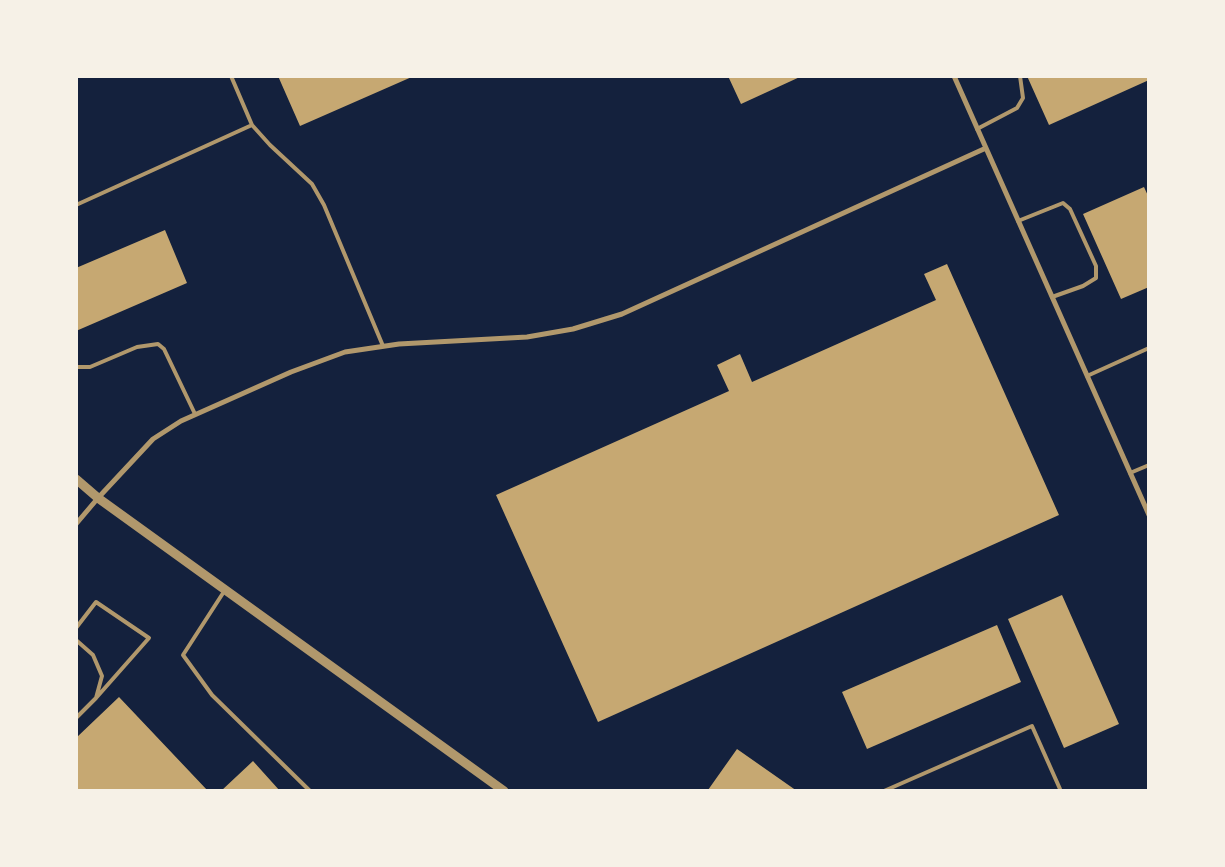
<!DOCTYPE html>
<style>
body{margin:0}
#map{position:relative;width:1225px;height:867px;overflow:hidden;background:#14213d;font-family:"Space Grotesk",sans-serif}
canvas{display:block}
.frame{position:absolute;inset:0;border:78px solid #f6f1e7;pointer-events:none}
</style>
<div id="map">
<canvas width="1225" height="867"></canvas>
<div class="frame"></div>
</div>
<script>
const ctx = document.querySelector('canvas').getContext('2d');
ctx.lineJoin = 'round';
function fillPath(path, color) { ctx.fillStyle = color; ctx.fill(path, 'evenodd'); }
const poly = rows => new Path2D(rows.map(r => 'M' + r).join(''));
function strokePath(path, color, width, dash) { ctx.strokeStyle = color; ctx.lineWidth = width; ctx.lineCap = dash ? 'butt' : 'round'; ctx.setLineDash(dash || []); ctx.stroke(path); }
const building = poly([
 [278,76,414,76,300,126],
 [728,76,802,76,741,104],
 [1027,76,1149,76,1149,80,1049,125],
 [1144,187,1149,198,1149,287,1121,299,1083,214],
 [165,230,187,283,76,331,76,268],
 [947,264,1059,515,598,722,496,495,729,391,717,365,740,354,752,382,936,300,924,274],
 [1062,595,1119,724,1064,748,1008,619],
 [997,625,1021,682,867,749,842,692],
 [119,697,208,791,76,791,76,738],
 [737,749,797,791,708,790],
 [253,761,280,791,221,791]
]);
const service = poly([
 [231,76,252,125,270,145,312,184,324,205,383,346],
 [977,129,1017,108,1023,98,1020,76],
 [76,205,252,125],
 [1018,221,1063,203,1070,209,1096,266,1096,278,1083,286,1052,297],
 [76,367,90,367,137,347,158,344,164,349,195,414],
 [1087,376,1149,348],
 [1130,473,1149,465],
 [225,590,183,655,212,695,310,791],
 [76,628,96,602,149,638,96,698],
 [76,640,93,655,102,676,96,698,76,718],
 [884,791,1032,726,1060,789]
]);
const minor = poly([
 [954,76,1149,515],
 [76,524,98,498,153,439,181,421,291,372,345,352,399,344,527,337,573,329,622,314,986,148]
]);
const tertiary = poly([
 [76,479,98,498,504,791]
]);
fillPath(building, '#c6a872');
strokePath(service, '#b1986c', 4);
strokePath(minor, '#b1986c', 5);
strokePath(tertiary, '#b1986c', 9);
</script>
